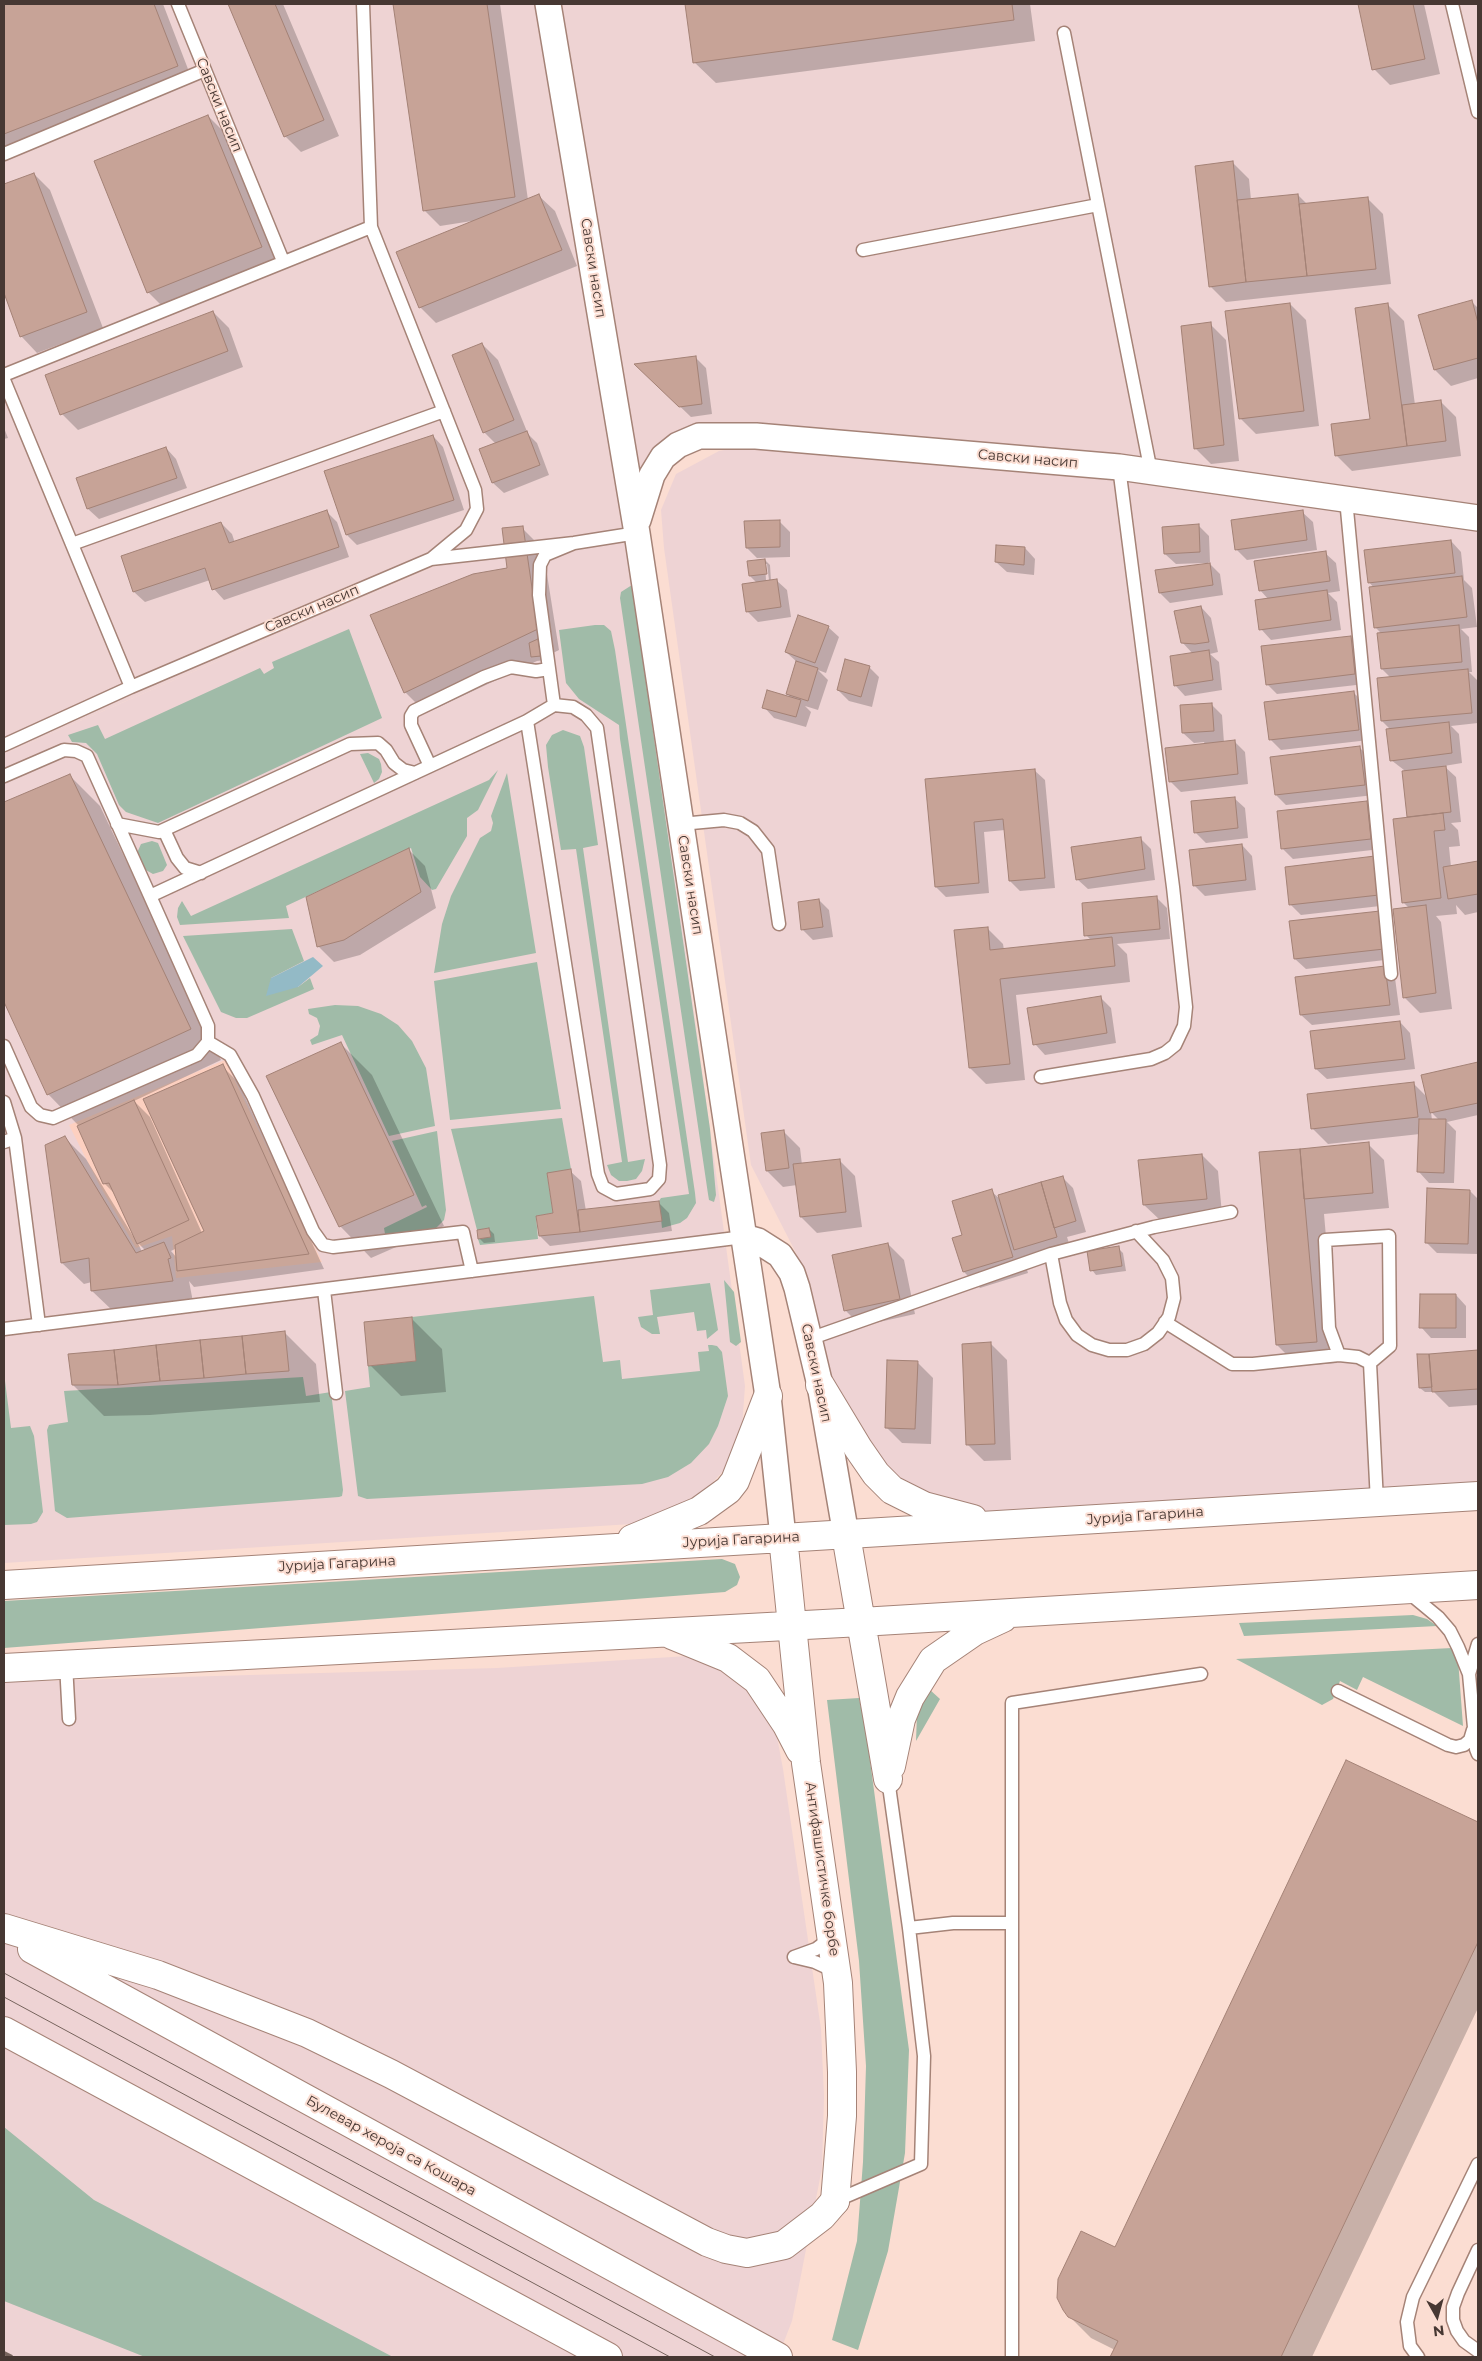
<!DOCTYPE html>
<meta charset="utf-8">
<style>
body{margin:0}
#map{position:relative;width:1482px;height:2361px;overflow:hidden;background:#fbddd2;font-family:Montserrat,sans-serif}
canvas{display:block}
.frame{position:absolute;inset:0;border:5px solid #473833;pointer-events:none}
.north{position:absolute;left:1412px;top:2291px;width:50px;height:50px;-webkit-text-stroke:4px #fbddd2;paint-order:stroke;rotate:173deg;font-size:14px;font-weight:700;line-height:20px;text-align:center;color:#473833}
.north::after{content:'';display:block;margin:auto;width:18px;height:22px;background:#473833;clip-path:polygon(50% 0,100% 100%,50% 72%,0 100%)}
</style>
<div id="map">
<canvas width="1482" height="2361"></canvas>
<div class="frame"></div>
<div class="north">N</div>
</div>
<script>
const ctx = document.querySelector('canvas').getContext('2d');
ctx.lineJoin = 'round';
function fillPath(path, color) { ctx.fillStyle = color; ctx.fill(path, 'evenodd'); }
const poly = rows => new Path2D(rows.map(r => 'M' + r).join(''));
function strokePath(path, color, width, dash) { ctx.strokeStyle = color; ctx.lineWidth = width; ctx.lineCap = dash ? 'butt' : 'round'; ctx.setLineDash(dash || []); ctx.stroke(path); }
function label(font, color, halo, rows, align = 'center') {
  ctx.font = font + ' Montserrat,sans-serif'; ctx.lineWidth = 4; ctx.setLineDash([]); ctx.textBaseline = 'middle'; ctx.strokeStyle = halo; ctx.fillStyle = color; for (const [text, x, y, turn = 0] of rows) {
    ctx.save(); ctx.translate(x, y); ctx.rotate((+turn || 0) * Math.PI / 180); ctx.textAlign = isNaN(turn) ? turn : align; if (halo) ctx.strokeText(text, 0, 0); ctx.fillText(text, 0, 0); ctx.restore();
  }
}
const commercial = poly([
 [755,444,1117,475,1478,525,1478,1488,1018,1519,926,1501,894,1481,828,1383,796,1253,751,1165,664,548,661,510,676,474,719,451],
 [628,527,745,1386,742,1427,733,1460,696,1501,632,1524,4,1563,4,754,478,548],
 [688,1656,734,1676,757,1696,775,1726,783,1769,821,2029,824,2096,822,2168,792,2321,778,2357,4,2357,4,1682,497,1668]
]);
const industrial = poly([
 [4,4,1478,4,1478,514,699,428,628,527,574,543,478,548,4,754]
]);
const built = poly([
 [225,1060,322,1262,176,1278,172,1236,136,1248,100,1186,69,1125]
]);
const green = poly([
 [632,585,710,1129,716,1195,714,1202,709,1200,708,1194,620,598,621,592],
 [595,625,604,625,611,631,615,650,695,1193,696,1203,687,1218,680,1223,662,1228,659,1201,661,1198,689,1194,620,739,619,725,579,699,566,683,559,630],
 [349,629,382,718,158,823,126,812,119,805,97,754,86,743,72,742,68,735,98,725,105,739,260,668,264,674,274,668,272,662],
 [563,730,580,736,584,747,598,845,583,848,628,1162,645,1159,642,1171,636,1179,627,1181,619,1181,611,1175,607,1165,622,1162,576,849,561,850,548,767,546,745,552,735],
 [368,753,379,759,381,764,382,772,379,779,374,783,360,754],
 [498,770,478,810,467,818,467,836,436,889,432,890,420,877,411,848,286,906,289,918,180,925,177,917,178,908,182,901,191,916,489,780],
 [507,773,536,953,434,973,442,924,451,896,480,838,491,831,493,823,491,816],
 [152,841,158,843,167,865,163,871,153,874,144,869,137,853,141,844],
 [292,929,304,961,271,978,298,987,310,978,314,989,247,1018,236,1018,221,1012,183,936],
 [537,962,561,1109,450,1120,434,981],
 [335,1005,358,1006,381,1014,398,1025,412,1041,426,1068,435,1126,389,1136,342,1035,312,1045,310,1040,318,1035,320,1026,317,1018,309,1014,308,1009],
 [562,1118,571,1169,547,1174,553,1213,536,1216,538,1239,480,1245,478,1239,491,1237,489,1228,477,1230,451,1129],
 [437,1131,446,1210,444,1220,435,1229,385,1234,384,1228,427,1207,426,1205,422,1207,392,1141],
 [724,1280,734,1292,741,1342,736,1346,730,1342],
 [710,1283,718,1330,707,1339,706,1330,697,1331,694,1312,657,1317,660,1334,652,1334,641,1327,638,1317,653,1315,650,1290],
 [594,1296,603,1362,620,1360,622,1379,700,1371,698,1352,709,1351,708,1345,712,1345,717,1346,722,1352,728,1396,718,1426,709,1444,691,1463,668,1477,642,1484,367,1499,358,1496,345,1391,370,1387,368,1366,416,1361,412,1317],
 [4,1373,11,1428,30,1426,34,1436,43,1512,37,1522,31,1524,4,1525],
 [303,1377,306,1396,331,1392,343,1490,342,1496,339,1497,67,1518,55,1511,47,1430,49,1425,68,1422,64,1391],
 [722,1559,735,1564,740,1577,737,1585,725,1592,4,1648,4,1601],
 [1413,1615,1427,1619,1437,1626,1244,1636,1239,1623],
 [1452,1648,1458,1659,1463,1726,1363,1677,1357,1690,1340,1681,1333,1699,1322,1705,1236,1659],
 [929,1689,940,1699,916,1741,917,1714],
 [859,1698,866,1731,909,2050,905,2153,888,2251,858,2350,832,2340,857,2241,863,2162,866,2066,859,1961,827,1700],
 [4,2127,94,2200,393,2357,145,2357,4,2301]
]);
const water = poly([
 [313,957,323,966,298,987,266,996,271,978]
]);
const shadow = poly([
 [4,4,163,4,193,82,4,156],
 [229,4,283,4,339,136,301,152,285,136],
 [394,4,500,4,528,200,539,196,555,211,577,266,436,323,420,307,472,221,440,226,424,210],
 [687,4,1030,4,1035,41,716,83,694,62],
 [1359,4,1424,4,1440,74,1390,85,1374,69],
 [208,116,224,132,277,263,164,308,148,292],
 [1233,163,1249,179,1251,200,1298,195,1307,204,1367,198,1383,214,1391,284,1226,302,1210,286],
 [34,174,50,190,103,328,37,353,22,337,4,290,4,185],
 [1471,301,1478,308,1478,378,1451,386,1435,370,1420,316],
 [1290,304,1306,320,1319,426,1256,434,1240,418],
 [1388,305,1404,321,1415,405,1440,401,1456,417,1461,456,1352,471,1336,455,1371,420],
 [213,312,229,328,243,367,78,430,62,414],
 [1210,324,1226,340,1239,461,1211,464,1195,448],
 [482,344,498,360,528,434,537,443,549,475,504,493,493,483,481,450,496,444,484,432],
 [695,357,706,368,712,414,691,417,637,365],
 [4,428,8,438,4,439],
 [433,436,443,447,464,510,357,545,347,535],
 [166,448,176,459,187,488,99,519,88,509,77,479],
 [327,512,337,522,349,557,224,600,214,589,210,580,145,602,134,592,122,557,221,523,232,534,235,543],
 [1302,512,1313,522,1317,550,1247,560,1236,549],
 [779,521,790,532,790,557,757,558,747,548],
 [1198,525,1209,536,1210,562,1208,562,1220,574,1223,595,1170,603,1160,593,1205,565,1205,563,1176,564,1165,554],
 [522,528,543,549,559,650,545,657,545,660,537,661,426,713,405,692,509,569],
 [1451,541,1461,552,1464,580,1472,588,1477,627,1461,629,1469,637,1472,672,1469,672,1478,681,1478,723,1451,726,1459,734,1462,763,1444,766,1456,777,1461,822,1451,823,1458,830,1460,846,1449,847,1451,867,1478,862,1478,912,1465,915,1456,905,1457,914,1436,916,1441,922,1452,1009,1420,1013,1404,997,1409,908,1403,902,1410,818,1404,770,1391,760,1391,730,1382,721,1391,678,1382,669,1382,634,1375,627,1374,588,1369,582],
 [1025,548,1035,559,1034,575,1007,572,996,562],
 [1325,553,1336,563,1340,591,1328,593,1337,602,1341,630,1271,640,1261,629,1269,600,1260,590],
 [765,560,770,565,771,581,776,580,787,590,791,617,758,622,747,611,757,583,750,576],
 [765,564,767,564,769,580,766,580],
 [1201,607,1211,618,1218,652,1210,654,1219,662,1222,690,1185,696,1175,685,1193,654,1182,642],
 [828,627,839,637,826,673,818,670,828,680,818,710,805,706,811,712,806,727,774,718,764,707,793,699,787,694,797,662,786,652],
 [1351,637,1361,648,1365,684,1277,694,1267,684],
 [869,667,879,677,872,707,849,701,838,690],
 [1354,693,1364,703,1369,740,1281,750,1270,739],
 [1212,705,1222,715,1224,743,1234,741,1245,752,1248,784,1181,792,1170,781,1205,745,1204,742,1194,743,1183,733],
 [1360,748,1370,758,1374,795,1286,805,1276,795],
 [1034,770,1045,780,1055,888,1020,891,1010,881,1005,830,984,832,989,893,946,897,936,887,926,780],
 [69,775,100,806,221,1060,134,1101,150,1117,202,1233,206,1231,222,1066,238,1082,324,1269,194,1287,189,1281,193,1302,114,1312,92,1291,92,1282,84,1284,62,1263,65,1138,86,1159,133,1236,134,1236,116,1195,104,1183,79,1126,48,1094,4,999,4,803],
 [138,1243,145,1250,142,1252],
 [177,1248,177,1258,171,1251],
 [1234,798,1245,808,1248,838,1206,843,1196,833],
 [1366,802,1377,812,1381,849,1293,859,1283,849],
 [1140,838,1151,849,1155,880,1088,889,1077,879],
 [1242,845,1252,856,1256,890,1205,896,1194,885],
 [409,850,425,866,436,908,360,955,334,962,318,946],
 [1374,858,1389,905,1301,915,1290,904],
 [1156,897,1167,908,1170,939,1117,944,1127,954,1130,982,1016,995,1025,1080,986,1084,970,1068,987,928,1003,944,1004,950,1091,940,1086,935],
 [819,900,829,910,833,937,813,940,802,929],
 [1379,912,1394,959,1306,969,1295,959],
 [1385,968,1395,978,1400,1015,1312,1025,1301,1015],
 [1100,997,1111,1008,1116,1043,1045,1055,1035,1044],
 [1400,1022,1410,1033,1415,1069,1327,1079,1316,1069,1312,1032],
 [341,1044,372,1075,444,1226,371,1258,340,1226],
 [1478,1064,1478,1115,1447,1122,1456,1131,1454,1183,1429,1183,1419,1172,1420,1134,1328,1144,1312,1128,1413,1083,1428,1098,1423,1076],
 [1431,1112,1439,1120,1432,1120],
 [784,1132,800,1148,802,1165,839,1160,855,1176,862,1227,817,1233,801,1217,797,1185,783,1187,767,1171],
 [1368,1144,1384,1160,1389,1208,1324,1214,1337,1363,1298,1366,1277,1345,1260,1153],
 [1202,1155,1218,1171,1222,1214,1160,1220,1144,1205],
 [570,1171,581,1181,586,1211,659,1203,669,1213,672,1231,550,1246,540,1236,554,1214],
 [1062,1177,1073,1188,1086,1232,1067,1237,1072,1253,1031,1265,1023,1257,1028,1273,980,1288,964,1272,963,1235,991,1191,1001,1200],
 [1470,1191,1478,1199,1478,1254,1437,1253,1426,1242],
 [489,1229,494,1234,495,1242,484,1243,479,1238],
 [888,1244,904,1260,915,1314,861,1326,845,1310],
 [1118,1248,1123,1253,1126,1271,1096,1275,1092,1270],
 [1456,1295,1466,1306,1466,1338,1431,1338,1421,1327],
 [411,1318,442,1349,446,1392,401,1396,370,1365],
 [285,1333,316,1364,320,1402,150,1415,104,1416,73,1385],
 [991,1344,1007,1360,1011,1460,984,1461,968,1445],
 [1478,1352,1478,1405,1449,1407,1434,1392,1425,1392,1420,1388,1418,1356],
 [917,1362,933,1378,931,1444,902,1443,886,1427],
 [1347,1762,1478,1824,1478,2008,1312,2357,1112,2357,1115,2350,1091,2338,1069,2316,1116,2248]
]);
const building = poly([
 [4,4,154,4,178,66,4,134,4,4],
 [228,4,275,4,324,120,284,137,228,4],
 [393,4,487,4,515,197,423,211,393,4],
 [685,4,1012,4,1014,20,693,63,685,4],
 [1358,4,1413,4,1425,59,1372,70,1358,4],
 [208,115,262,247,147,293,94,161,208,115],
 [1233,161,1246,282,1209,287,1195,166,1233,161],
 [34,173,87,312,20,337,4,293,4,184,34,173],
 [539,194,562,250,419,308,396,252,539,194],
 [1298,194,1307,276,1246,282,1237,200,1298,194],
 [1368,197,1376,269,1307,276,1299,204,1368,197],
 [1472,300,1478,323,1478,358,1434,370,1418,315,1472,300],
 [1290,303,1304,411,1239,419,1225,311,1290,303],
 [1388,303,1407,446,1335,456,1331,424,1370,419,1355,308,1388,303],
 [213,311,228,351,60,415,45,375,213,311],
 [1211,322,1224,445,1194,449,1181,326,1211,322],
 [482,343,514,420,483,433,452,355,482,343],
 [696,356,702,404,679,407,634,364,696,356],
 [1441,400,1446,441,1407,446,1402,405,1441,400],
 [527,431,540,465,492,483,479,449,527,431],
 [433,435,454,500,346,535,324,471,433,435],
 [166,447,177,478,87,509,76,478,166,447],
 [327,510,339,547,212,590,205,568,133,592,121,556,221,522,229,543,327,510],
 [1303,510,1307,540,1235,550,1231,520,1303,510],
 [780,520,780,547,746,548,744,521,780,520],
 [1199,524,1200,552,1164,554,1162,527,1199,524],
 [523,526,538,629,404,693,370,615,473,574,507,568,502,528,523,526],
 [1451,540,1455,573,1368,583,1364,550,1451,540],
 [996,545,1025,547,1024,565,995,562,996,545],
 [1326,551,1330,581,1259,591,1254,561,1326,551],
 [765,559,767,574,749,576,747,561,765,559],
 [1210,563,1213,585,1159,593,1155,570,1210,563],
 [1462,576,1467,617,1374,628,1369,587,1462,576],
 [777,579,781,607,746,612,742,584,777,579],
 [1327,590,1331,620,1259,630,1255,600,1327,590],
 [1201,606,1209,642,1195,644,1181,643,1174,611,1201,606],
 [798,615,829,626,815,663,785,652,798,615],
 [1459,625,1462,662,1381,669,1377,633,1459,625],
 [1351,636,1355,674,1266,685,1261,646,1351,636],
 [538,639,541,656,531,657,529,643,538,639],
 [1209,650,1213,680,1174,686,1170,656,1209,650],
 [845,659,870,666,861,697,837,690,845,659],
 [796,661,818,668,808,701,786,694,796,661],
 [1468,669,1472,713,1381,721,1377,678,1468,669],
 [767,690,801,700,796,717,762,708,767,690],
 [1354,691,1359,730,1269,740,1264,702,1354,691],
 [1212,703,1214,731,1182,733,1180,705,1212,703],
 [1449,722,1452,753,1390,761,1386,729,1449,722],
 [1235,740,1238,774,1169,782,1165,748,1235,740],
 [1360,746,1365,785,1275,795,1270,757,1360,746],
 [1446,766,1451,812,1407,817,1402,771,1446,766],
 [1035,769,1045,878,1009,881,1003,819,974,822,979,883,935,887,925,779,1035,769],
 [70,774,191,1029,47,1095,4,1002,4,802,70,774],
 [1235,797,1238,828,1194,833,1191,801,1235,797],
 [1367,801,1371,839,1281,849,1277,811,1367,801],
 [1443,813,1445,830,1434,831,1441,898,1402,903,1393,819,1443,813],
 [1141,837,1145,869,1076,880,1071,847,1141,837],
 [1242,844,1246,880,1193,886,1189,850,1242,844],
 [409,848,421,892,344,940,317,947,306,897,409,848],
 [1375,856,1379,895,1289,905,1285,867,1375,856],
 [1478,861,1478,894,1448,899,1443,867,1478,861],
 [1157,896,1160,929,1084,936,1082,903,1157,896],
 [819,899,823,927,801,930,798,902,819,899],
 [1426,905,1436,993,1403,998,1393,909,1426,905],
 [1380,911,1384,949,1294,959,1289,921,1380,911],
 [988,927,990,950,1112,937,1115,966,1000,979,1010,1064,969,1068,954,930,988,927],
 [1385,966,1390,1005,1300,1015,1295,977,1385,966],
 [1101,996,1107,1033,1033,1045,1027,1008,1101,996],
 [1400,1021,1405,1059,1315,1069,1310,1031,1400,1021],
 [341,1042,414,1195,339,1227,266,1076,341,1042],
 [1478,1062,1478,1103,1430,1113,1421,1075,1478,1062],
 [223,1064,309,1254,177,1271,175,1245,204,1231,143,1099,223,1064],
 [1414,1082,1418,1117,1311,1129,1307,1094,1414,1082],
 [134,1100,189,1220,137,1244,109,1183,103,1184,77,1126,134,1100],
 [1419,1119,1446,1119,1444,1173,1417,1172,1419,1119],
 [784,1130,789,1168,766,1171,761,1133,784,1130],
 [65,1136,136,1253,164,1242,171,1258,168,1259,173,1281,91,1291,89,1258,61,1263,45,1145,65,1136],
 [1369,1142,1373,1193,1304,1199,1300,1149,1369,1142],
 [1300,1149,1317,1342,1276,1345,1259,1152,1300,1149],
 [1202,1154,1207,1199,1143,1205,1138,1160,1202,1154],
 [840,1159,846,1212,800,1217,793,1164,840,1159],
 [571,1169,580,1232,539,1236,536,1216,553,1213,547,1173,571,1169],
 [1063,1176,1076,1221,1054,1228,1041,1182,1063,1176],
 [1041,1182,1057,1237,1014,1250,998,1195,1041,1182],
 [1427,1188,1470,1190,1468,1244,1425,1243,1427,1188],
 [992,1189,1013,1257,963,1272,952,1238,962,1235,952,1201,992,1189],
 [659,1201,662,1221,580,1232,578,1210,659,1201],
 [489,1228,491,1237,478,1239,477,1230,489,1228],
 [888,1243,900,1299,844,1311,832,1255,888,1243],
 [1119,1246,1122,1266,1090,1271,1087,1251,1119,1246],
 [1420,1294,1456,1294,1456,1328,1419,1328,1420,1294],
 [412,1317,416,1361,368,1366,364,1322,412,1317],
 [285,1331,289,1371,246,1374,242,1336,285,1331],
 [242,1336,246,1374,204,1378,200,1340,242,1336],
 [200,1340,204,1378,160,1381,156,1345,200,1340],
 [991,1342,995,1444,966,1445,962,1344,991,1342],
 [156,1345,160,1381,118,1385,114,1350,156,1345],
 [114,1350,118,1385,72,1385,68,1354,114,1350],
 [1478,1350,1478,1389,1432,1392,1429,1354,1478,1350],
 [1417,1354,1429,1354,1432,1387,1419,1388,1417,1354],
 [887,1360,918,1361,915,1429,885,1428,887,1360],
 [1346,1760,1478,1822,1478,1942,1281,2357,1110,2357,1118,2341,1068,2317,1063,2310,1057,2298,1058,2279,1081,2231,1115,2247,1346,1760]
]);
const lane = poly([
 [178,4,283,261],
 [1452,4,1478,112],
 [1064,33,1151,472],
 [4,154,205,70],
 [371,227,475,490,477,509,466,530,431,559],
 [863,250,1098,205],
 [4,375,371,227,363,4],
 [4,380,131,687],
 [1346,499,1391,974],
 [72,544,444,411],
 [527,721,598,1174,603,1187,616,1194,650,1189,659,1179,660,1165,597,728,586,715,573,707,554,705],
 [4,745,131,687,431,559,574,543,637,533],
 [430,766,411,725,411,716,414,711,484,677,511,667,536,671,549,669],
 [4,776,64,750,76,751,87,756,150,896],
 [117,824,159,832,350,744,378,743,386,750,394,763,403,770,415,773],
 [681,824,724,820,740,823,753,831,768,850,779,924],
 [164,830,177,858,185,868,201,873],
 [208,1042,230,1055,253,1096,313,1231,323,1245,333,1247,463,1232,472,1271],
 [4,1046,31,1107,40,1115,53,1118,197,1055,208,1042,208,1026,150,896,527,721,554,705,539,595,540,565,545,555,574,543],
 [1041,1077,1151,1059,1165,1053,1175,1045,1184,1026,1186,1007,1173,887,1119,467],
 [4,1102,15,1138,4,1142],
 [15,1138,39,1325],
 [1051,1254,1060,1303,1066,1320,1077,1335,1092,1345,1109,1350,1127,1350,1144,1344,1158,1333,1169,1317,1174,1298,1172,1278,1163,1260,1136,1231],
 [324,1290,336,1393],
 [1165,1322,1232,1364,1253,1364,1339,1355,1358,1357,1370,1363,1377,1502],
 [4,1329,744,1237],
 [809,1339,1051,1254,1154,1227,1231,1212],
 [1339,1355,1329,1328,1325,1240,1389,1236,1390,1346,1370,1363],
 [1409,1593,1438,1617,1450,1631,1458,1647,1469,1674,1476,1749,1478,1754],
 [66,1664,69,1719],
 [1469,1674,1478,1644],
 [1338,1691,1448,1745,1456,1747,1464,1745,1470,1740,1473,1730],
 [909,1928,953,1923,1012,1923],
 [794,1957,815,1962,830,1969,833,1976],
 [794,1957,816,1949,828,1940,829,1936],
 [835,2201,921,2164,924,2056,909,1928,888,1779],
 [1478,2250,1458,2293,1453,2307,1453,2320,1457,2331,1464,2341,1478,2351],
 [1012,2357,1012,1703,1201,1674],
 [1418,2357,1410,2346,1407,2322,1413,2297,1478,2164]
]);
const street = poly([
 [548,4,637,533,681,824,768,1396,783,1537],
 [638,520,652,475,663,457,678,445,699,436,756,436,1119,467,1478,518],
 [744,1237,758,1241,780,1255,792,1273,797,1288,820,1385,846,1535]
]);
const secondary = poly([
 [820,1385,858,1448,876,1474,892,1490,924,1506,973,1519],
 [846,1535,888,1779],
 [783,1537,806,1763,838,1983,842,2072,842,2116,835,2201],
 [632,1539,699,1511,728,1490,735,1481,768,1396],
 [4,1585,1478,1496],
 [672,1635,728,1658,757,1680,787,1725,800,1750],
 [4,1668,861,1622,1478,1585],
 [891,1766,901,1719,910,1697,933,1660,975,1631,1003,1618]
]);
const primary = poly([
 [4,1928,158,1975,307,2033,391,2074,707,2242,726,2249,747,2253,784,2245,822,2216,835,2201],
 [32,1949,778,2357],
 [4,2031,608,2357]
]);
const tram = poly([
 [4,1973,715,2357],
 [4,1997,670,2357]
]);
const rail = poly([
 [4,2353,12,2357]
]);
const streetNames = [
 ["Савски насип",219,105,68],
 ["Савски насип",593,268,81],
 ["Савски насип",1028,459,5],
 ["Савски насип",312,609,-23],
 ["Савски насип",690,885,81],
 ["Савски насип",816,1373,78],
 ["Јурија Гагарина",1145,1516,-4],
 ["Јурија Гагарина",741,1540,-3],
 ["Јурија Гагарина",337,1564,-3],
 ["Антифашистичке борбе",822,1869,82],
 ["Булевар хероја са Кошара",391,2146,29]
];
fillPath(commercial, '#eed3d4');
fillPath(industrial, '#eed3d3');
fillPath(built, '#fdd0c0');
fillPath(green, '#a0bba8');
fillPath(water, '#93bac6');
fillPath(shadow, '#0003');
fillPath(building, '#c7a397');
strokePath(building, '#a48276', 1);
strokePath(lane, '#a58377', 15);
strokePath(street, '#a58377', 28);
strokePath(secondary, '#a58377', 30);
strokePath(primary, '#a58377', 30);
strokePath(lane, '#fff', 12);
strokePath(street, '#fff', 25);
strokePath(secondary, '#fff', 28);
strokePath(primary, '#fff', 28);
strokePath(tram, '#77645d', 1);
strokePath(rail, '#77645d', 4, [10, 5]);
label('14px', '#473833', '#fbddd2', streetNames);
</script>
